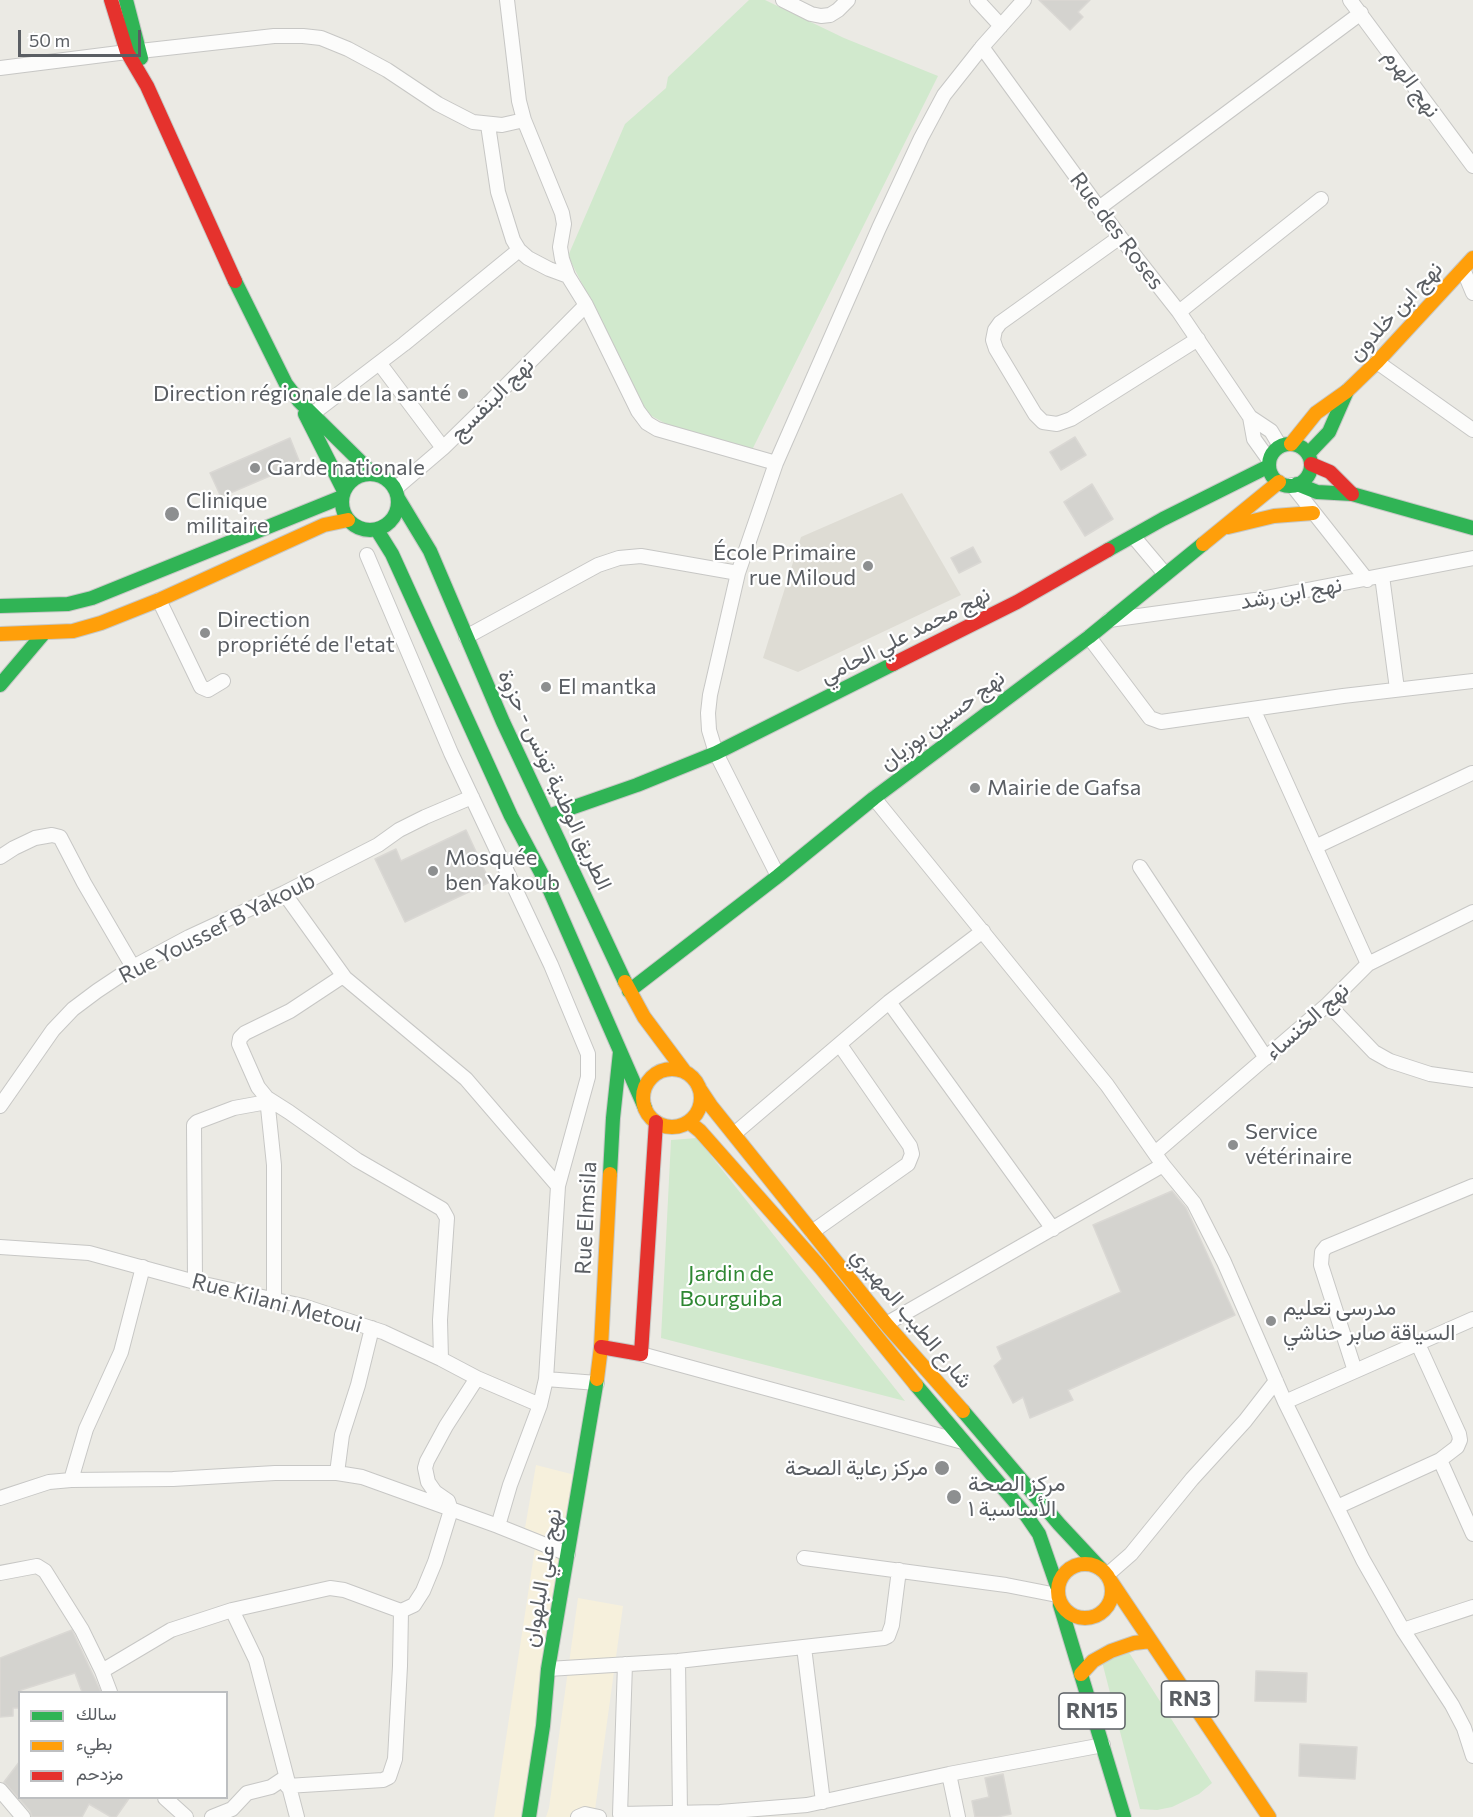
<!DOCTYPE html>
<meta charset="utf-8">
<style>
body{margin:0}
#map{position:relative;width:1473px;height:1817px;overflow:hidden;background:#ebeae4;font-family:Commissioner,Vazirmatn,sans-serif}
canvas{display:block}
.legend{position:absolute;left:18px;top:1691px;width:210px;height:108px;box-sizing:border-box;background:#fff;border:2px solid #bdbfc1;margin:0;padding:8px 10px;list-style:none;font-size:18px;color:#5a5e63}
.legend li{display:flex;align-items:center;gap:12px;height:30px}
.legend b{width:30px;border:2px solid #bdbfc1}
.scale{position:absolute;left:18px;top:30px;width:123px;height:27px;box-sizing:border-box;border:3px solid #5a5e63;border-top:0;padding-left:8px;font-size:18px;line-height:21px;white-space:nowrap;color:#5a5e63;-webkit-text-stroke:4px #fff;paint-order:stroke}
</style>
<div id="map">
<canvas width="1473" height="1817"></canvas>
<ul class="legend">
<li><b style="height:8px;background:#30b455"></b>سالك</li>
<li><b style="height:8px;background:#ff9f0a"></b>بطيء</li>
<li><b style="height:8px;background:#e5322d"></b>مزدحم</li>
</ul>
<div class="scale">50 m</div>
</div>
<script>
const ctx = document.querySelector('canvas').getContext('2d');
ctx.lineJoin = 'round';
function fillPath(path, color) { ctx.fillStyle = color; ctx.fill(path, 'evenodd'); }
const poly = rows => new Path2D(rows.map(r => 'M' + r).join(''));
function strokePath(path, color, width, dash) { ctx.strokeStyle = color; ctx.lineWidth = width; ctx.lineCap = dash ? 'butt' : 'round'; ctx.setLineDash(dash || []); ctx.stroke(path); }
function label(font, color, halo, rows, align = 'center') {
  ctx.font = font + ' Commissioner,Vazirmatn,sans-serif'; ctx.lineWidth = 4.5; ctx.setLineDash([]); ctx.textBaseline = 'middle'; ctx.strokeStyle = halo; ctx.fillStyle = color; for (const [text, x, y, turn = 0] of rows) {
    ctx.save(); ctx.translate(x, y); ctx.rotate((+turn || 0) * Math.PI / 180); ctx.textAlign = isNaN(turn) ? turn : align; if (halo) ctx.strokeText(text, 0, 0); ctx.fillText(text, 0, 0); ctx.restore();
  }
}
const commercial = poly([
 [536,1465,575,1475,568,1546,525,1528],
 [535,1548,564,1558,521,1817,494,1817],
 [578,1598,623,1606,594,1817,546,1817,549,1808]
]);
const education = poly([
 [902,493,961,595,798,672,763,658,801,537]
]);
const green = poly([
 [749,0,765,0,844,38,938,76,752,450,668,425,648,414,568,256,625,124,666,88,668,77],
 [697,1138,905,1401,661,1338,671,1140],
 [1121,1640,1212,1783,1199,1794,1172,1807,1157,1810,1140,1809,1100,1654]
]);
const building = poly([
 [1039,0,1090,0,1078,12,1083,17,1070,30,1039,0],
 [1075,437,1086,455,1061,470,1050,452,1075,437],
 [290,438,300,463,221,497,210,473,290,438],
 [1092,484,1113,519,1085,536,1064,502,1092,484],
 [973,547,981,562,959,573,951,558,973,547],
 [466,830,490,882,405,922,375,859,396,849,401,861,466,830],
 [1172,1191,1186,1208,1235,1315,1068,1390,1073,1400,1030,1418,1023,1397,1013,1403,994,1366,1002,1359,997,1347,1121,1292,1093,1225,1172,1191],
 [72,1630,101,1692,82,1692,75,1673,21,1690,20,1708,13,1708,13,1716,0,1717,0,1658,72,1630],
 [1256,1671,1307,1673,1306,1702,1255,1701,1256,1671],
 [1300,1744,1357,1747,1355,1779,1299,1776,1300,1744],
 [20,1761,20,1797,130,1797,116,1817,111,1817,89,1804,82,1817,32,1817,30,1811,4,1782,20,1761],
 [1003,1774,1011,1814,997,1817,975,1817,972,1801,989,1797,985,1778,1003,1774]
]);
const street = poly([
 [507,0,519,101,524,120,562,213,564,224,560,247,562,259,568,276,586,305,638,411,647,423,657,429,776,463],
 [783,0,811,14,821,16,830,15,838,10,848,0],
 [977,0,1001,26],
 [1350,0,1473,166],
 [982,47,1120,237,1179,312,1250,417,1254,439,1269,460],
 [140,51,274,36,303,36,321,38,348,49,387,70,438,104,473,122,502,125,524,120],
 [0,68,127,52],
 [488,125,498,192,513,240,519,250,528,258,549,269,568,276],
 [1099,208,1361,13],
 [1120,237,1000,323,995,330,993,340,996,349,1035,414,1043,422,1057,424,1071,419,1198,339],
 [1463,269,1473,293],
 [1179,312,1321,199],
 [1377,362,1473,430],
 [380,364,443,448],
 [1250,417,1271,431,1280,446],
 [307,418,404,344,519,250],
 [1292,485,1367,580],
 [395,489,443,448,486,406,586,305],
 [1133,536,1165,574],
 [367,555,451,753,551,965,588,1054,588,1077,558,1186,546,1379,597,1383],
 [1382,576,1397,689],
 [159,600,201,687,208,690,223,681],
 [1109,620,1255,600,1473,558],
 [466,637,598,565,619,558,641,556,738,573],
 [1089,637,1150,718,1161,722,1343,696,1473,681],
 [1253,709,1368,964],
 [874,798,1107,1085,1163,1165,1194,1203,1224,1262,1285,1402,1363,1560,1403,1630,1452,1705,1464,1728,1473,1756],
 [1315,847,1472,773],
 [0,857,14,848,35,838,52,835,60,837,84,883,133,967],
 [1140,867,1266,1058],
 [778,876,716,753,709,730,708,713,710,695,738,573,776,463,879,228,921,138,944,95,982,47,1024,0],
 [284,893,345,978,466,1079,558,1186],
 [343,976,290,1011,245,1033,240,1038,239,1044,258,1087,267,1098,289,1112,357,1160,442,1209,447,1218,440,1320,441,1359],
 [889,1002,983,931],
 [1328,1004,1374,1052,1390,1061,1430,1074,1473,1080],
 [267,1098,274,1165,274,1299],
 [0,1106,53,1030,73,1009,97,991,133,967,189,937,284,893,378,845,399,830,425,817,472,797],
 [734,1134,889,1002,1053,1229],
 [1155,1153,1328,1004,1368,964,1473,912],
 [812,1232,908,1164,912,1154,910,1146,840,1045],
 [0,1247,89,1253,195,1282,303,1306,383,1332,441,1359,477,1378,540,1405],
 [195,1282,194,1125,197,1122,234,1108,267,1102],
 [886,1324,1163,1165],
 [1418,1344,1459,1434,1460,1440,1457,1447,1440,1460,1473,1534],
 [641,1354,963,1442],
 [1355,1371,1321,1265,1322,1252,1326,1247,1473,1186],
 [1285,1402,1473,1319],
 [337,1473,342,1435,358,1385,372,1328],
 [71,1480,86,1429,121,1352,143,1267],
 [0,1498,49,1482,71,1480,173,1479,275,1473,337,1473,362,1477,498,1526,568,1554],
 [1337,1507,1440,1460],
 [498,1526,510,1485,540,1405,546,1379],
 [804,1558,1006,1585,1057,1595],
 [0,1573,37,1566,45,1571,82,1630,102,1671,110,1692],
 [1107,1575,1131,1554,1192,1479,1245,1421,1276,1381],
 [1403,1630,1473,1607],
 [804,1647,823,1802],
 [678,1661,680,1813],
 [548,1669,678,1661,884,1638,888,1636,892,1625,899,1570],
 [102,1671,171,1630,232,1610],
 [949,1774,958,1817],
 [287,1786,383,1780,389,1777,395,1759,400,1666,401,1611],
 [0,1790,23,1817],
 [165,1798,186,1817],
 [620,1814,625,1664],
 [212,1817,232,1809,247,1793,271,1787,286,1777],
 [297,1817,256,1660,232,1610,330,1588,344,1590,401,1611,414,1605,423,1591,435,1562,451,1510,448,1501,435,1492,428,1482,425,1468,427,1461,446,1426,477,1378],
 [578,1817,585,1814,599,1817],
 [621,1817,620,1814,720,1812,807,1805,949,1774,1103,1745]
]);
const fast = poly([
 [126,0,141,58],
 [235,281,286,384,299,401,373,474],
 [305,414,344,491],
 '1269 465a21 21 0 1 1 42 0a21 21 0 1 1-42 0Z',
 [1308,454,1329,432,1347,391],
 '342 502a28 28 0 1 1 56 0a28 28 0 1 1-56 0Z',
 [1297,484,1317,492,1352,494,1473,528],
 [398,498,430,551,503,722,625,982],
 [377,530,392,554,511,816,547,884,645,1108],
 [1108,550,1163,519,1269,466],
 [0,606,68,604,92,598,342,497],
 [0,685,44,633],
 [548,816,637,785,716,753,893,664],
 [629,991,778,876,874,798,1089,637,1203,544],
 [610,1174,613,1118,620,1052],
 [916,1385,1026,1515,1039,1534,1057,1586],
 [963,1411,1059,1524,1101,1569],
 [1060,1605,1124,1817],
 [529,1817,543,1726,548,1669,597,1379]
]);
const slow = poly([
 [1291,444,1316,413,1347,391,1377,362,1473,258],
 [1228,527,1274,516,1313,513],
 [1203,544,1279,482],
 [0,634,73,631,101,623,159,600,324,525,348,520],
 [625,982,644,1017,685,1072],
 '643 1098a29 29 0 1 1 58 0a29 29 0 1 1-58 0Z',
 [699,1088,711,1106,886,1324,963,1411],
 [689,1122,700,1131,821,1268,916,1385],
 [597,1379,601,1347,610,1174],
 '1058 1591a27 27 0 1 1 54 0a27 27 0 1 1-54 0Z',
 [1110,1580,1269,1817],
 [1081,1674,1093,1661,1111,1651,1134,1643,1151,1641]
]);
const jam = poly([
 [111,0,127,52,147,86,235,281],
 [1311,464,1330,472,1352,494],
 [893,664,1017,602,1108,550],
 [601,1347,641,1354,656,1122]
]);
const markers = [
 [463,394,6,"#8d8f90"],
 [255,468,6,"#8d8f90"],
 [172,514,8,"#8d8f90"],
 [868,566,6,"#8d8f90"],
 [205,633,6,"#8d8f90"],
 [546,687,6,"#8d8f90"],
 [975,788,6,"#8d8f90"],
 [433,871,6,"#8d8f90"],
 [1233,1145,6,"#8d8f90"],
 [1271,1321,6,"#8d8f90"],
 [942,1468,8,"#8d8f90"],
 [954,1497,8,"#8d8f90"]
];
const shields = [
 [1190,1699,57],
 [1092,1711,66]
];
const shieldNames = [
 ["RN3",1190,1699],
 ["RN15",1092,1711]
];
const streetNames = [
 ["نهج الهرم",1412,83,54],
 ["Rue des Roses",1117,231,53],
 ["نهج ابن خلدون",1395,311,-47],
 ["نهج البنفسج",492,399,-45],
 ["نهج ابن رشد",1291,593,-10],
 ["نهج محمد علي الحامي",905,635,-27],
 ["نهج حسين بوزيان",942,720,-37],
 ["الطريق الوطنية تونس - حزوة",555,780,65],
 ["Rue Youssef B Yakoub",217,928,-27],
 ["نهج الخنساء",1307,1021,-42],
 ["Rue Elmsila",586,1218,-87],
 ["Rue Kilani Metoui",277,1303,15],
 ["شارع الطيب المهيري",912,1318,50],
 ["نهج علي البلهوان",542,1578,-80]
];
const poiNames = [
 ["Direction régionale de la santé",451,394,"right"],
 ["Garde nationale",267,468],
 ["Clinique",186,501],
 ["militaire",186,526],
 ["École Primaire",856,553,"right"],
 ["rue Miloud",856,578,"right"],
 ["Direction",217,620],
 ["propriété de l'etat",217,645],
 ["El mantka",558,687],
 ["Mairie de Gafsa",987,788],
 ["Mosquée",445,858],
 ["ben Yakoub",445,883],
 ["Service",1245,1132],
 ["vétérinaire",1245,1157],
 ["مدرسى تعليم",1283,1308],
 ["السياقة صابر حناشي",1283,1333],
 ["مركز رعاية الصحة",928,1468,"right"],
 ["مركز الصحة",968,1484],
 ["الأساسية ١",968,1509]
];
const parkNames = [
 ["Jardin de",731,1274],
 ["Bourguiba",731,1299]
];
fillPath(commercial, '#f6f0dc');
fillPath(education, '#dedcd4');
fillPath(green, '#d1e9cd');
fillPath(building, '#d4d3cf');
strokePath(building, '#dad8d4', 1.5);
strokePath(street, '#c7c7c5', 16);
strokePath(fast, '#c7c8c6', 16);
strokePath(slow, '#c7c8c6', 16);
strokePath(jam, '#c7c8c6', 16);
strokePath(street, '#fcfcfb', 14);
strokePath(fast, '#30b455', 14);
strokePath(slow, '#ff9f0a', 14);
strokePath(jam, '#e5322d', 14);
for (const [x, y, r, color] of markers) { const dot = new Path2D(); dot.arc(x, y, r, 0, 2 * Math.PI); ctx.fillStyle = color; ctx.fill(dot); strokePath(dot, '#fff', 2); }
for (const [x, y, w] of shields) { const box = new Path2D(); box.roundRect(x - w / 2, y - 18, w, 36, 4.5); ctx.fillStyle = '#fff'; ctx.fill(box); strokePath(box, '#5a5e63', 1.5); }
label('bold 21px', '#5a5e63', null, shieldNames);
label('22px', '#5a5e63', '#fff', streetNames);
label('22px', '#5a5e63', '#fff', poiNames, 'left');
label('22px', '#2e8732', '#fff', parkNames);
</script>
